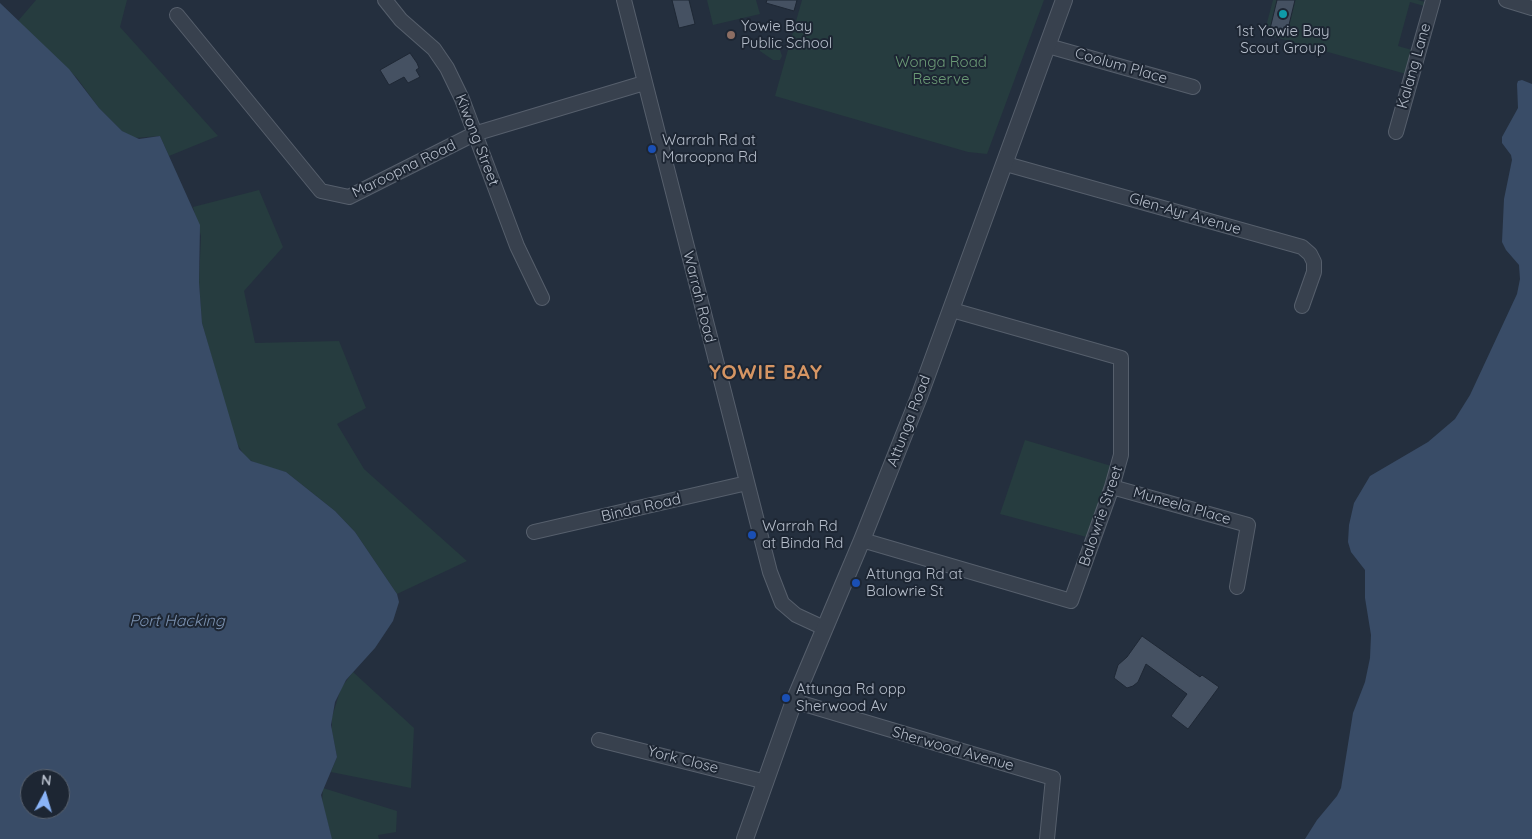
<!DOCTYPE html>
<style>
body{margin:0}
#map{position:relative;width:1532px;height:839px;overflow:hidden;background:#242f3e;font-family:Quicksand,sans-serif}
canvas{display:block}
.north{position:absolute;left:20px;top:769px;width:50px;height:50px;box-sizing:border-box;background:#1d2633;border:1px solid #59626f;border-radius:50%;rotate:6deg;font-size:14px;font-weight:700;line-height:20px;text-align:center;color:#b4bcc9}
.north::after{content:'';display:block;margin:auto;width:18px;height:22px;background:#8ab4f8;clip-path:polygon(50% 0,100% 100%,50% 72%,0 100%)}
</style>
<div id="map">
<canvas width="1532" height="839"></canvas>
<div class="north">N</div>
</div>
<script>
const ctx = document.querySelector('canvas').getContext('2d');
ctx.lineJoin = 'round';
function fillPath(path, color) { ctx.fillStyle = color; ctx.fill(path, 'evenodd'); }
const poly = rows => new Path2D(rows.map(r => 'M' + r).join(''));
function strokePath(path, color, width, dash) { ctx.strokeStyle = color; ctx.lineWidth = width; ctx.lineCap = dash ? 'butt' : 'round'; ctx.setLineDash(dash || []); ctx.stroke(path); }
function label(font, color, halo, rows, align = 'center') {
  ctx.font = font + ' Quicksand,sans-serif'; ctx.lineWidth = 4; ctx.setLineDash([]); ctx.textBaseline = 'middle'; ctx.strokeStyle = halo; ctx.fillStyle = color; for (const [text, x, y, turn = 0] of rows) {
    ctx.save(); ctx.translate(x, y); ctx.rotate((+turn || 0) * Math.PI / 180); ctx.textAlign = isNaN(turn) ? turn : align; if (halo) ctx.strokeText(text, 0, 0); ctx.fillText(text, 0, 0); ctx.restore();
  }
}
const green = poly([
 [36,0,127,0,120,27,218,136,169,156,160,136,134,138,122,131,99,108,77,78,18,21],
 [707,0,756,0,760,14,713,25],
 [802,0,1044,0,987,154,968,152,775,96],
 [1273,0,1418,0,1425,2,1424,6,1410,2,1398,46,1412,50,1406,74,1264,34],
 [761,42,767,42,780,50,782,56,780,60,773,60,760,51,758,45],
 [259,190,283,247,244,291,255,343,339,341,366,408,337,424,364,469,467,561,397,594,355,532,335,511,286,472,259,465,245,457,235,440,202,323,199,282,201,236,193,207],
 [1025,440,1118,468,1094,539,1000,514],
 [353,672,414,728,411,788,331,772,337,757,332,731,332,717,341,688],
 [323,788,397,811,396,832,378,835,379,839,332,839,322,803]
]);
const water = poly([
 [0,3,69,69,99,108,122,131,139,139,160,136,200,225,199,282,202,323,239,449,251,461,286,472,335,511,355,532,397,594,399,602,393,621,375,648,346,680,335,702,331,725,337,757,321,795,332,839,0,839],
 [30,779,60,779,60,809,30,809],
 [1522,80,1532,84,1532,839,1305,839,1317,820,1337,796,1341,788,1353,713,1365,682,1370,658,1371,635,1365,598,1365,570,1351,552,1348,542,1349,525,1354,503,1370,476,1428,442,1455,419,1470,395,1517,294,1520,279,1519,265,1506,250,1502,242,1504,199,1512,160,1511,155,1502,143,1502,137,1518,108,1517,84,1518,81]
]);
const building = poly([
 [672,0,689,0,695,24,679,28,672,0],
 [767,0,797,0,794,11,766,3,767,0],
 [1277,0,1295,0,1287,33,1270,29,1277,0],
 [410,53,417,63,419,68,416,70,420,77,408,83,404,77,389,85,380,70,410,53],
 [1142,636,1200,677,1202,675,1219,687,1188,729,1171,716,1187,694,1146,664,1138,682,1133,686,1127,688,1114,678,1118,665,1127,657,1142,636]
]);
const minor = poly([
 [385,0,401,20,434,49,447,68,462,99,517,246,542,298],
 [624,0,770,572,782,603,796,615,824,628],
 [1506,0,1532,8],
 [177,15,321,191,349,197,474,134,644,83],
 [1048,46,1193,87],
 [1396,132,1433,0],
 [1006,164,1302,247,1310,254,1314,262,1314,272,1302,306],
 [1112,487,1248,525,1237,587],
 [534,532,747,483],
 [862,540,1071,601,1112,487,1121,455,1121,358,952,310],
 [794,701,1053,778,1047,839],
 [599,740,766,782]
]);
const tertiary = poly([
 [745,839,794,701,862,540,919,397,1064,0]
]);
const markers = [
 [1283,14,5,"#0f9aa8"],
 [731,35,5,"#8d6e63"],
 [652,149,5,"#1a4fb4"],
 [752,535,5,"#1a4fb4"],
 [856,583,5,"#1a4fb4"],
 [786,698,5,"#1a4fb4"]
];
const poiNames = [
 ["Yowie Bay",741,26],
 ["Public School",741,43],
 ["1st Yowie Bay",1283,31,"center"],
 ["Scout Group",1283,48,"center"],
 ["Warrah Rd at",662,140],
 ["Maroopna Rd",662,157],
 ["Warrah Rd",762,526],
 ["at Binda Rd",762,543],
 ["Attunga Rd at",866,574],
 ["Balowrie St",866,591],
 ["Attunga Rd opp",796,689],
 ["Sherwood Av",796,706]
];
const parkNames = [
 ["Wonga Road",941,62],
 ["Reserve",941,79]
];
const streetNames = [
 ["Coolum Place",1121,66,16],
 ["Kalang Lane",1414,66,-74],
 ["Kiwong Street",477,140,69],
 ["Maroopna Road",404,169,-26],
 ["Glen-Ayr Avenue",1185,214,16],
 ["Warrah Road",699,297,76],
 ["Attunga Road",909,421,-69],
 ["Muneela Place",1182,506,16],
 ["Binda Road",641,508,-13],
 ["Balowrie Street",1101,516,-71],
 ["Sherwood Avenue",953,749,16],
 ["York Close",683,760,14]
];
const waterNames = [
 ["Port Hacking",177,621]
];
const districtNames = [
 ["YOWIE BAY",766,373]
];
fillPath(green, '#263c3f');
fillPath(water, '#394c67');
fillPath(building, '#455162');
strokePath(building, '#1f2835', 1);
strokePath(minor, '#565f6c', 16);
strokePath(tertiary, '#565f6c', 18);
strokePath(minor, '#38414e', 14);
strokePath(tertiary, '#38414e', 16);
for (const [x, y, r, color] of markers) { const dot = new Path2D(); dot.arc(x, y, r, 0, 2 * Math.PI); ctx.fillStyle = color; ctx.fill(dot); strokePath(dot, '#1d2633', 2); }
label('15px', '#b4bcc9', '#1d2633', poiNames, 'left');
label('15px', '#6b9a76', '#1d2633', parkNames);
label('15px', '#b4bcc9', '#1d2633', streetNames);
label('italic 16px', '#7c92b1', '#1d2633', waterNames);
ctx.letterSpacing = '1px';
label('bold 20px', '#d59563', '#1d2633', districtNames);
ctx.letterSpacing = '0px';
</script>
